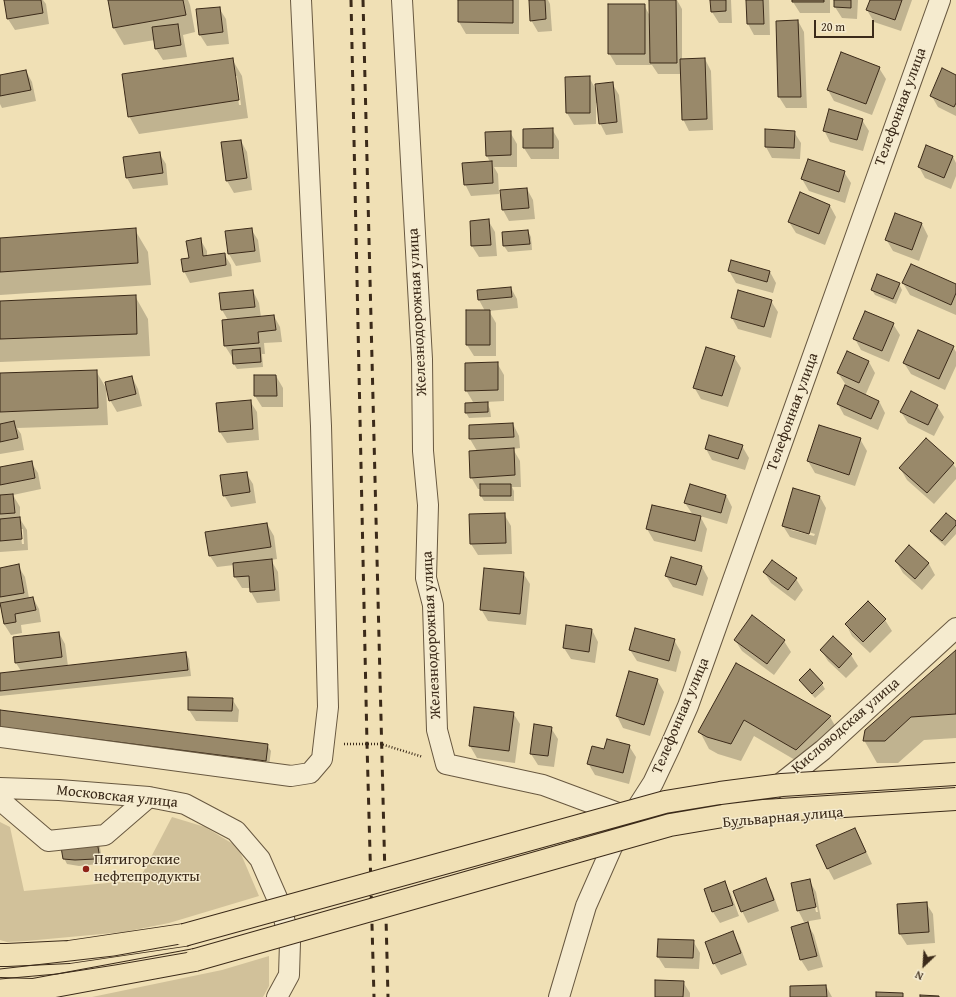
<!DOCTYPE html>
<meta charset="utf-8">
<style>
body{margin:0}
#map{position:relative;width:956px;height:997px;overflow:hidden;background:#f0e0b5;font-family:"Gentium Book Plus",serif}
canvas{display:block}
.north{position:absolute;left:904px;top:945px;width:40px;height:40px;-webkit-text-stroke:3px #f5ebcf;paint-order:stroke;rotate:205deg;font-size:11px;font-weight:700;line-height:16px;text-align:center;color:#3b2a19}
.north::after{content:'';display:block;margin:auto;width:14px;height:18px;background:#3b2a19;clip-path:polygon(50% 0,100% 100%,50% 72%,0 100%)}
.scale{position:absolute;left:814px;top:20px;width:60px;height:18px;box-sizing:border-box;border:2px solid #3b2a19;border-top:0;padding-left:5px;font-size:12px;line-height:14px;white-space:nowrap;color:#3b2a19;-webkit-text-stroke:3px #f5ebcf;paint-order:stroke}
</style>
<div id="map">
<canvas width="956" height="997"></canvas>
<div class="north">N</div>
<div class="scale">20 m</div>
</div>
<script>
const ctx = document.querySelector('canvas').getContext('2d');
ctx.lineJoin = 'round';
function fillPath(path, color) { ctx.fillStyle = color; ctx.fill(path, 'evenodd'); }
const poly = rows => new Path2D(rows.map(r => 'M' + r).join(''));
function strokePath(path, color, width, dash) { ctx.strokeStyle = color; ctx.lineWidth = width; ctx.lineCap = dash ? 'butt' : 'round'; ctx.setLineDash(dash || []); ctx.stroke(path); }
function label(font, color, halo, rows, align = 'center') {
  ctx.font = font + ' "Gentium Book Plus",serif'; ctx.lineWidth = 3; ctx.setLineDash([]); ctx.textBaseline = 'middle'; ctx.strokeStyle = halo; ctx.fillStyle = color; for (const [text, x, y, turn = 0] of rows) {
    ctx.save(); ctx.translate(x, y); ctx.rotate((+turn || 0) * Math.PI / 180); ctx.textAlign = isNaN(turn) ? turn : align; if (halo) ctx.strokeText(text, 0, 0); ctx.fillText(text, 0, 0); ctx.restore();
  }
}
const green = poly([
 [172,817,205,827,238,847,259,896,169,923,124,932,26,941,7,942,0,940,0,822,10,827,24,891,139,880],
 [269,956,269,986,263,997,92,997,222,970]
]);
const shadow = poly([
 [5,0,43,0,46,4,49,24,15,30,8,19],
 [109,0,188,0,190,5,195,32,183,35,187,57,163,60,156,49,155,40,124,45,114,28],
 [459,0,519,0,519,34,466,34,459,22],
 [530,0,548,0,550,4,552,31,538,32,531,20],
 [650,0,677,0,682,9,682,60,705,59,711,71,713,130,689,131,683,119,681,74,658,74,652,65,616,65,609,53,644,5,650,16],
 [711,0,731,0,732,23,719,23,712,12],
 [747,0,769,0,770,35,754,35,748,24],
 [793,0,830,0,830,13,800,13,793,2],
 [835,0,858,0,857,19,842,18,835,7],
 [871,0,912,0,901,31,874,22,867,10],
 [219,8,226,19,229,44,207,46,200,35],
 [798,21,804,32,807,108,786,108,779,97,777,22],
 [232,59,242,76,248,118,139,134,129,116],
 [235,76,237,76,241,105,239,105],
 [879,68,886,79,872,115,834,101,828,90],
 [26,71,32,82,36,101,2,108,0,104,0,76],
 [956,76,956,116,938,107,931,95],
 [589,77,596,90,612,83,619,95,623,133,606,135,600,123,598,103,596,103,596,124,574,125,567,113,566,78],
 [862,120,869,131,863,151,830,142,824,130],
 [552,129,559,141,559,159,531,159,524,148],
 [510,132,517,144,517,167,494,167,498,174,499,194,471,196,465,184,490,162,487,156],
 [794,132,801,143,800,159,772,158,766,147],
 [241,141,247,152,252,190,234,193,227,181,222,143],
 [159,153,166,164,168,185,133,189,127,178],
 [953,157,956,163,956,176,951,189,925,178,919,167],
 [844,172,851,183,845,203,809,191,802,179],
 [527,189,533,200,535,219,509,221,503,210,501,190],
 [830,206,836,217,825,245,796,233,789,222],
 [488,220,495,232,497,256,479,257,472,246],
 [922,224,928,236,919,261,893,251,886,239],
 [251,229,258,240,261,262,236,266,229,254,226,232],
 [135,230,148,252,151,285,0,295,0,239],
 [528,231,531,237,532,250,508,252,504,246,503,233],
 [200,239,207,251,207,256,224,254,231,265,232,276,190,283,184,271],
 [729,271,770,272,776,283,773,293,736,283],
 [903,283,956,285,956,315,910,295],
 [899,284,902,290,896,304,875,295,872,290],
 [511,288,517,299,518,308,489,311,496,323,496,356,474,356,467,345,485,311,479,300],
 [253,291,259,303,261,317,274,316,280,327,282,342,264,343,265,354,262,354,263,367,237,369,234,364,234,357,232,357,225,346,228,320,222,310,220,294],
 [135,296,148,319,150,356,0,362,0,302],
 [771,301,778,312,771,338,738,329,732,318],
 [893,324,900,335,889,362,861,350,855,339],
 [953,347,956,352,956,366,945,390,911,374,904,363],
 [734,357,741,368,728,407,701,399,694,387],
 [869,362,875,373,865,396,879,401,885,413,878,430,844,415,838,404,846,385,838,373],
 [497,363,504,375,504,401,486,402,490,409,491,417,469,418,466,413,484,403,484,402,473,402,466,390],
 [96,371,106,388,108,425,17,428,21,434,24,450,0,454,0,374],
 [276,376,283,388,283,407,262,407,255,396],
 [132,377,138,389,142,406,117,412,110,400],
 [250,401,257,412,259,440,227,443,220,432,217,404],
 [937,406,944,417,934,436,908,423,901,412],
 [513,424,519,436,520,448,513,449,520,461,521,487,512,487,514,491,514,501,484,501,481,496,481,489,478,489,471,477,477,451,470,439],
 [860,439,867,451,855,486,815,473,808,461],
 [742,446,749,458,745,470,712,460,706,449],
 [31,462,38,473,41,489,13,495,20,507,20,519,27,530,28,550,0,552,0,468],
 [20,529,23,529,24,544,22,544],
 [953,464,956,468,956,479,934,504,907,480,900,468],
 [246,473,253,484,256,503,231,507,224,495],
 [726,495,732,507,727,524,700,516,707,529,702,552,654,541,647,529,693,515,685,503],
 [820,497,826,508,816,545,790,537,783,526],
 [791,527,815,534,814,536,791,530],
 [504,514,511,526,512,554,478,555,471,544],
 [956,522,956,534,945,546,934,536,931,531],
 [267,524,274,536,277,559,271,560,278,572,280,601,257,603,251,592,250,588,242,588,235,577,234,565,217,567,210,556,207,533],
 [909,547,929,564,935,575,922,590,903,573,896,561],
 [18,566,25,577,29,598,33,598,39,609,41,622,21,625,22,633,11,635,4,624,2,609,0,606,0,569],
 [702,567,708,578,703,596,673,587,666,576],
 [764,572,796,579,803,590,795,601,771,583],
 [523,573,530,584,526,625,488,621,481,609],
 [868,602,885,620,892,631,870,653,852,636,846,624],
 [592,630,598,642,595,663,571,659,564,648],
 [59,633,65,644,68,666,186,653,189,659,191,676,0,696,0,674,21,671,16,663],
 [674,640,681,652,676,672,637,661,630,650],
 [735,640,784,641,791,652,774,675,742,651],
 [821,650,851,655,858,666,846,678,828,661],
 [956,651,956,738,924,740,898,763,877,763,864,740],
 [737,664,830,717,840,734,807,767,754,736,741,761,718,754,709,749,700,732],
 [657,680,664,692,650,736,623,728,617,716],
 [800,680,822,684,825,689,815,698,803,685],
 [232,699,239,710,238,722,196,721,189,710],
 [0,711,267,745,271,751,269,766,0,731],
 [513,713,520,724,515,763,477,758,470,746],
 [551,728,558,739,554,767,538,765,531,754],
 [629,746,636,757,629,784,595,775,588,763],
 [855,829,861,840,872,864,834,880,828,869,817,845],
 [98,836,102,859,98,864,79,866,67,864,64,858],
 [765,880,772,891,779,911,748,923,742,911],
 [809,880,816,892,821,919,804,922,798,910],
 [811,891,813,891,818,912,816,912],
 [724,883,731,894,739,916,720,923,713,912,705,889],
 [926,903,933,914,935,943,907,945,900,934,898,905],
 [807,923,814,935,823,967,808,971,801,960,792,928],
 [732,933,739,944,747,965,721,975,714,963],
 [693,941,700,953,699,969,665,968,658,957],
 [683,982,690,993,690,997,656,997],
 [826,986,832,997,791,997]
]);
const building = poly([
 [4,0,41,0,43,13,7,19,4,0],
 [108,0,183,0,186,15,113,28,108,0],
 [458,0,513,0,513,23,458,22,458,0],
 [529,0,545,0,546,19,530,21,529,0],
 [649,0,676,0,677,63,650,63,649,0],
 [710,0,726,0,726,11,711,12,710,0],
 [746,0,763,0,764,24,747,24,746,0],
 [792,0,824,0,824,2,792,2,792,0],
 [834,0,851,0,851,8,834,7,834,0],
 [870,0,902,0,895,20,866,10,870,0],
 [608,4,645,4,645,54,608,54,608,4],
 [220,7,223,32,199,35,196,9,220,7],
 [798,20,801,97,778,97,776,21,798,20],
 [178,24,181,45,155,49,152,27,178,24],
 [841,52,880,67,866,104,827,90,841,52],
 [233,58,239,100,128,117,122,74,233,58],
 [705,58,707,119,682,120,680,59,705,58],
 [942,68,956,75,956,103,954,107,930,96,942,68],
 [26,70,31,90,0,96,0,75,26,70],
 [590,76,590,113,566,113,565,77,590,76],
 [613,82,617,122,599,124,595,84,613,82],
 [829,109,863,119,857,140,823,131,829,109],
 [553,128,553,148,523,148,523,129,553,128],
 [765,129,795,131,794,148,765,147,765,129],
 [511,131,511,155,486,156,485,132,511,131],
 [241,140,247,178,226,181,221,142,241,140],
 [926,145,953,156,944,178,918,167,926,145],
 [160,152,163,173,126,178,123,157,160,152],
 [808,159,845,171,839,192,801,179,808,159],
 [492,161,493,183,464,185,462,163,492,161],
 [527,188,529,208,502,210,500,190,527,188],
 [800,192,830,205,819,234,788,222,800,192],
 [895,213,922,223,912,250,885,240,895,213],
 [489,219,491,245,471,246,470,221,489,219],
 [136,228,138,263,0,272,0,238,136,228],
 [252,228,255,251,228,254,225,231,252,228],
 [528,230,530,244,503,246,502,232,528,230],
 [201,238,203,256,225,253,226,265,183,272,181,259,189,258,186,241,201,238],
 [731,260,770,271,767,282,728,271,731,260],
 [911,264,956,284,956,293,951,305,902,283,911,264],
 [877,274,900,283,893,299,871,290,877,274],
 [511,287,512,297,478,300,477,290,511,287],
 [253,290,255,307,221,310,219,293,253,290],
 [738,290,772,300,764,327,731,318,738,290],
 [136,295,137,334,0,339,0,301,136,295],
 [466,310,490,310,490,345,466,345,466,310],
 [865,311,894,323,882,351,853,339,865,311],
 [274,315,276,330,258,332,259,343,224,346,222,320,274,315],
 [918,330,954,346,939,379,903,363,918,330],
 [706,347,735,356,722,396,693,388,706,347],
 [260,348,261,362,233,364,232,350,260,348],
 [847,351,869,361,859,383,837,373,847,351],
 [498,362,498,390,465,391,465,363,498,362],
 [97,370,98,408,0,412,0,373,97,370],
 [254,375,276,375,277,396,254,396,254,375],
 [132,376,136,394,109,401,105,382,132,376],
 [845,385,879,401,871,419,837,404,845,385],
 [911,391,938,405,928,425,900,412,911,391],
 [251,400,253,429,219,432,216,403,251,400],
 [488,402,488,412,465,413,465,403,488,402],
 [14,421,18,438,0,442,0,424,14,421],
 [513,423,514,437,469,439,469,425,513,423],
 [819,425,861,438,849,475,807,461,819,425],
 [709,435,743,445,738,459,705,449,709,435],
 [926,438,954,463,927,493,899,468,926,438],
 [514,448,515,475,470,478,469,451,514,448],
 [32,461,35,478,0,485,0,467,32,461],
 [247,472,250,492,223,496,220,475,247,472],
 [480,484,511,484,511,496,480,496,480,484],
 [690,484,726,495,721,513,684,503,690,484],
 [793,488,820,496,809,534,782,526,793,488],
 [13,494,15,513,0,514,0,495,13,494],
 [652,505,701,516,695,541,646,529,652,505],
 [505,513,506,543,470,544,469,514,505,513],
 [946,513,956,521,956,525,942,541,930,531,946,513],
 [20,517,22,539,0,541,0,519,20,517],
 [267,523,271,547,209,556,205,532,267,523],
 [909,545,929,563,915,579,895,561,909,545],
 [671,557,702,566,696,585,665,576,671,557],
 [272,559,275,590,250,592,249,576,234,577,233,563,272,559],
 [772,560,797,578,788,590,763,572,772,560],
 [19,564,24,593,0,597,0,568,19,564],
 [484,568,524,572,520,614,480,610,484,568],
 [33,597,36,610,15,614,16,622,4,624,0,603,33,597],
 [868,601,886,619,863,642,845,624,868,601],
 [752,615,785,640,767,664,734,640,752,615],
 [566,625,592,629,589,652,563,648,566,625],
 [635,628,675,639,669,661,629,650,635,628],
 [59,632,62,657,15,663,13,637,59,632],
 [833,636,852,654,839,668,820,650,833,636],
 [956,650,956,714,911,717,885,741,863,741,865,730,956,650],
 [186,652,188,670,0,691,0,673,186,652],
 [736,663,831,716,796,750,744,720,731,744,707,737,698,732,736,663],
 [810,669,823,683,812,694,799,680,810,669],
 [629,671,658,679,644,725,616,716,629,671],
 [188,697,233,698,232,711,188,710,188,697],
 [474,707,514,712,509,751,469,746,474,707],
 [0,710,268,744,266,761,0,727,0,710],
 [534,724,552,727,548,756,530,754,534,724],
 [607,739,630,745,623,773,587,764,592,746,604,749,607,739],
 [855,828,866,852,827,869,816,845,855,828],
 [95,829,99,853,95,859,75,860,63,859,59,835,95,829],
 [766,878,774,900,741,912,733,891,766,878],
 [810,879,816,907,797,911,791,883,810,879],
 [725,881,733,905,712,912,704,889,725,881],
 [927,902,929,932,899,934,897,904,927,902],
 [808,922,817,956,800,960,791,927,808,922],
 [733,931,741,953,713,964,705,942,733,931],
 [658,939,694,940,693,958,657,957,658,939],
 [655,980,684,981,683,997,655,997,655,980],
 [826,985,827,997,790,997,790,986,826,985],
 [876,992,903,993,903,997,876,997,876,992],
 [920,995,939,996,939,997,920,997,920,995]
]);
const path = poly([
 [344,744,381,744,423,757]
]);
const minor = poly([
 [402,0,422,359,423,451,428,505,426,578,433,605,437,730,446,764,543,785,629,817],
 [0,737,291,776,310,773,322,759,328,707,321,426,301,0],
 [0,788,59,790,149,797,185,804,236,831,260,859,281,907,290,942,289,975,277,997],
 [0,800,48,841,105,835,149,797],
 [737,818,823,750,956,628],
 [559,997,586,906,612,847,653,783,670,747,688,706,940,0]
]);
const major = poly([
 [0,955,7,955,69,952,184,935],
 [0,989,33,990,195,960]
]);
const tram = poly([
 [0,969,114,956,186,943,666,811,726,801,815,792,956,783],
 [0,979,57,974,115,965,190,952,666,820,722,809,764,803,956,790]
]);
const rail = poly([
 [351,0,367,744,374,997],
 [363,0,388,997]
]);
const majorBridge = poly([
 [184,935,665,802,720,793,782,785,956,774],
 [195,960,670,825,723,816,764,811,956,799]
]);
const markers = [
 [86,869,4,"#8f2418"]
];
const streetNames = [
 ["Телефонная улица",901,107,-70],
 ["Железнодорожная улица",418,312,-93],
 ["Телефонная улица",793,412,-70],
 ["Железнодорожная улица",432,635,-93],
 ["Телефонная улица",681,716,-67],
 ["Кисловодская улица",846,726,-41],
 ["Московская улица",117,797,6],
 ["Бульварная улица",783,818,-5]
];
const poiNames = [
 ["Пятигорские",94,860],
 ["нефтепродукты",94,877]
];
fillPath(green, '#d1c19a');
fillPath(shadow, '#0003');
fillPath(building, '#99896a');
strokePath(building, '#3b2a19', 1);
strokePath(minor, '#685840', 22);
strokePath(major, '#3b2a19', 24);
strokePath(path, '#3b2a19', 2.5, [1, 2]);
strokePath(minor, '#f5ebcf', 20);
strokePath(major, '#f0e0b5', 22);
strokePath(tram, '#3b2a19', 1);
strokePath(rail, '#3b2a19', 3, [7, 7]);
strokePath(majorBridge, '#3b2a19', 24, []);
strokePath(majorBridge, '#f0e0b5', 22);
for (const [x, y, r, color] of markers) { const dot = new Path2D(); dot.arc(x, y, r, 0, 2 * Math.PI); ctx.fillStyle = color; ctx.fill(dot); strokePath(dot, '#f5ebcf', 1.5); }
label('15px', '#3b2a19', '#f5ebcf', streetNames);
label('15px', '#3b2a19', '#f5ebcf', poiNames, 'left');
</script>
